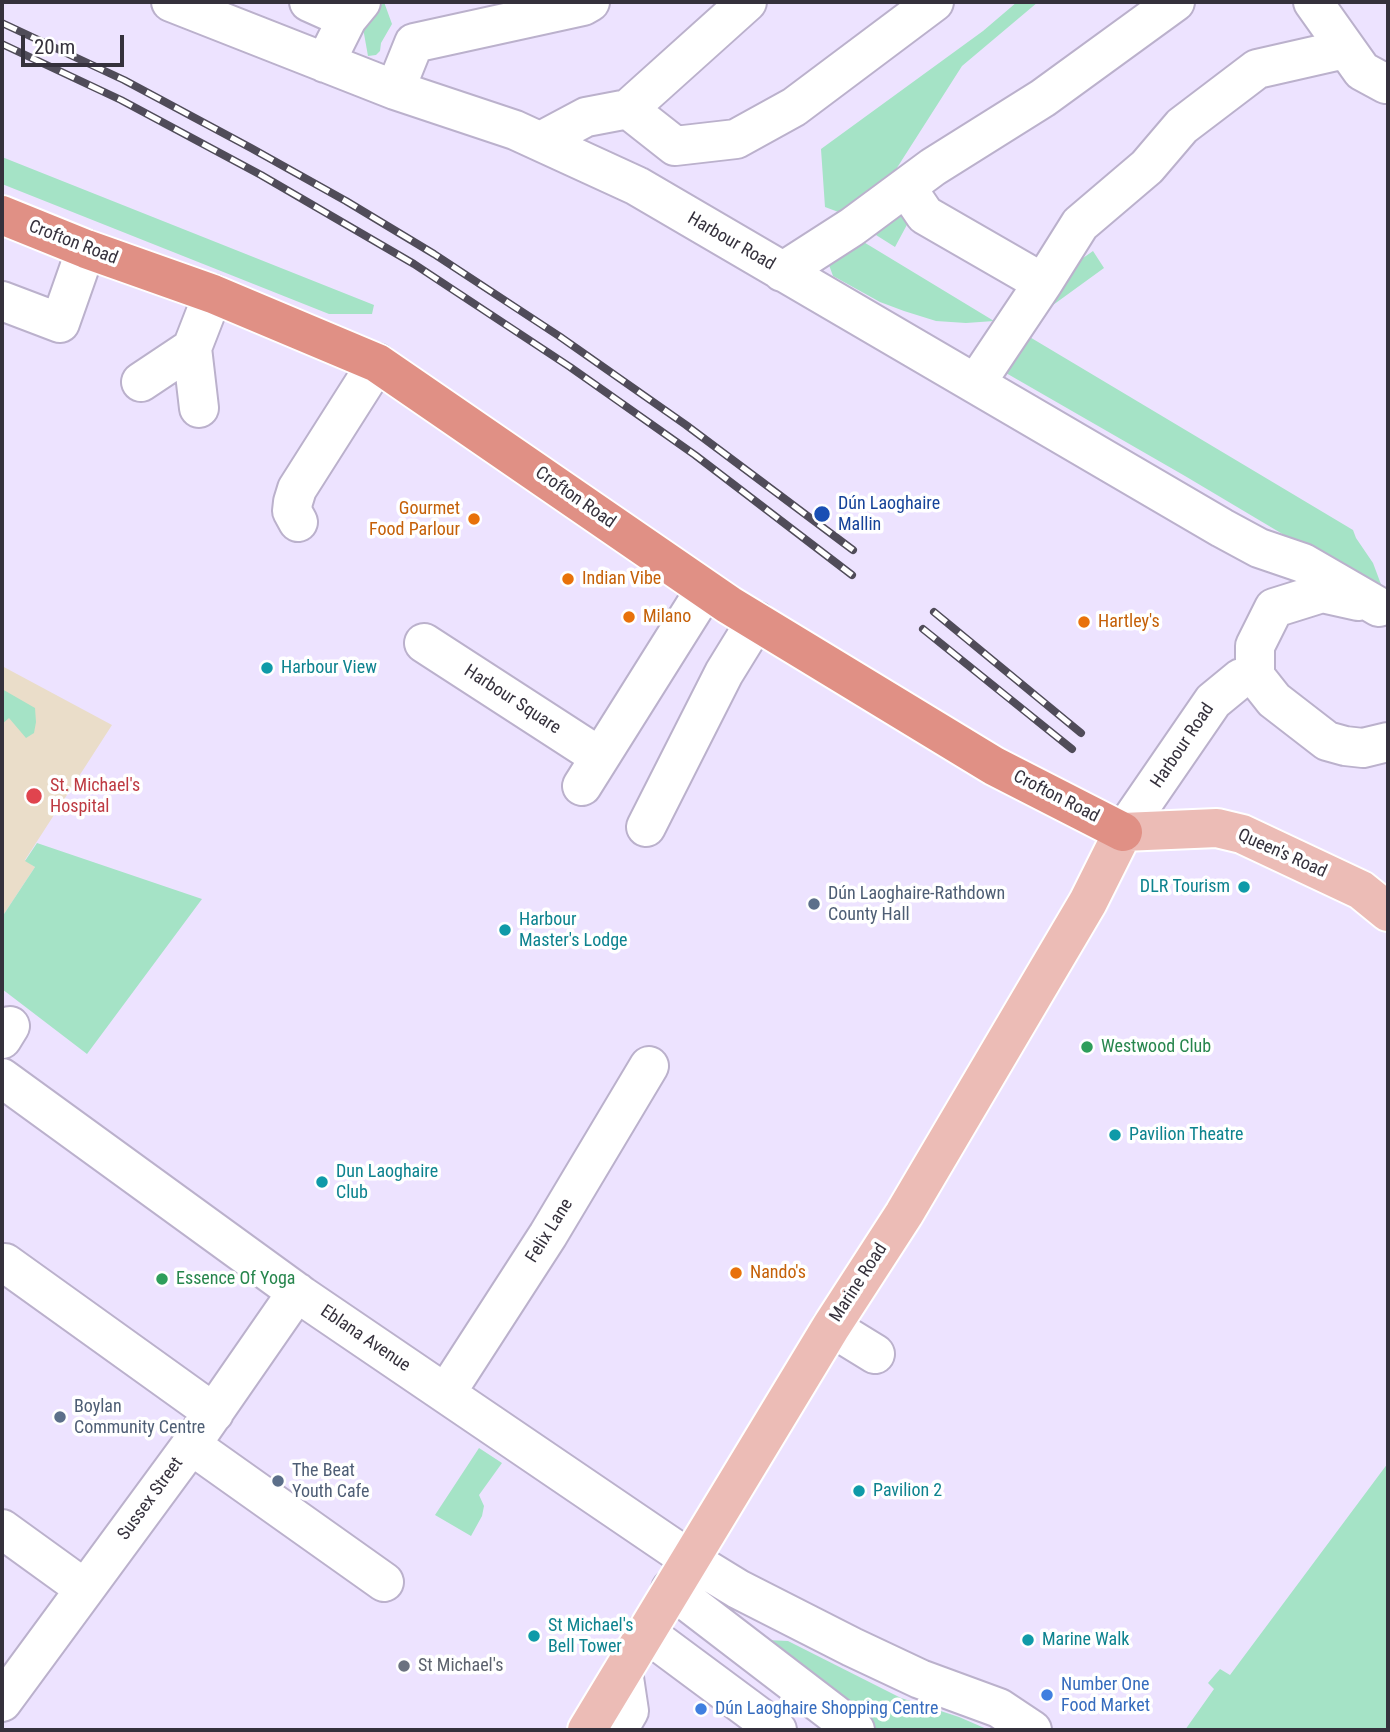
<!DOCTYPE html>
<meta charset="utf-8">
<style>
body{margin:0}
#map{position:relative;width:1390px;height:1732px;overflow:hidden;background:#ede3ff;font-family:"Roboto Condensed",sans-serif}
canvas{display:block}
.frame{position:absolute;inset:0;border:4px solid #35313c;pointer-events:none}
.scale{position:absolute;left:21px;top:35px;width:103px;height:32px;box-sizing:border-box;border:4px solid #35313c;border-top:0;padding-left:9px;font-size:21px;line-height:24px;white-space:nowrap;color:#35313c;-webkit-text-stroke:5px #fff;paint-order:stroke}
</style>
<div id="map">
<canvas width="1390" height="1732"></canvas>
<div class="frame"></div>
<div class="scale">20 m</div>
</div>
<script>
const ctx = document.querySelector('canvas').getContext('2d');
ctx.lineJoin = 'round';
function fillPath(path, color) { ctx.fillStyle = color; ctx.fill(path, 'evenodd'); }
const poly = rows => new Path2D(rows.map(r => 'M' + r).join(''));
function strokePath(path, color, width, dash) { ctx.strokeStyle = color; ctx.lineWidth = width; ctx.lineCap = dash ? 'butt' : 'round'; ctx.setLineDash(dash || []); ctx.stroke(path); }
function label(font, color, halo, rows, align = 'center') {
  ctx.font = font + ' "Roboto Condensed",sans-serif'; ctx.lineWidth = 7; ctx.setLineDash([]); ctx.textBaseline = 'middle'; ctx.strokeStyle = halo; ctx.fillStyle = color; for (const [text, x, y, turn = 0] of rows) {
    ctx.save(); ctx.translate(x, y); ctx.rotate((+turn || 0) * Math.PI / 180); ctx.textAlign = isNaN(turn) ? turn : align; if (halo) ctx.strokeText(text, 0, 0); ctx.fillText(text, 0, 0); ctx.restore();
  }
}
const medical = poly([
 [2,666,112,725,25,860,35,867,2,917]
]);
const green = poly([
 [384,2,392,24,381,43,380,51,376,55,368,56,363,28],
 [1017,2,1038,2,962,66,886,185,841,213,825,207,821,149,983,31],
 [2,157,374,305,372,314,329,314,2,184],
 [900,208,909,221,895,247,868,230],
 [857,238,994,321,966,323,936,321,904,311,880,302,833,276,829,265,830,260],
 [1093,251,1104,268,1053,305,1047,302,1066,270],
 [1028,336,1353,530,1356,538,1373,563,1385,595,1185,476,1006,373],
 [2,689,35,708,36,722,34,733,26,738,9,718,2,724],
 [37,843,202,899,87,1054,2,989,2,917,35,867,25,861],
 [479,1448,502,1463,479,1495,484,1506,482,1516,471,1536,435,1515],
 [1388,1463,1388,1730,1185,1730,1214,1689,1208,1683,1220,1669,1230,1675],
 [767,1640,788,1641,901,1698,959,1717,989,1730,870,1730]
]);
const minor = poly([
 [171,2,395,90,515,130,637,186,1222,528,1259,548,1303,563,1379,607],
 [309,2,347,19],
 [1313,2,1362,71,1386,84],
 [325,63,347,19,361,2],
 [395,90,414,43,583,6,590,2],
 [628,109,675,146,736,139,794,107,934,2],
 [541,141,586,117,628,109,747,2],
 [906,187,925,215,1043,283,976,383],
 [782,272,852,227,933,167,1043,98,1175,2],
 [1043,283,1080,224,1147,167,1182,126,1257,69,1345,49],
 [2,301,60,323,86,249],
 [141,382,192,348],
 [199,408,192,348,213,294],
 [298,522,292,511,293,502,297,489,377,363],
 [1358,601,1322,593,1274,608,1255,646,1255,676,1274,700,1327,741,1345,746,1363,748,1388,742],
 [424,643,600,757],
 [582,786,705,590],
 [646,827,724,673,756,621],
 [1123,832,1213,701,1241,678,1255,676],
 [2,1039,10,1026],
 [2,1078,302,1296,689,1559,738,1589,852,1647,920,1679,999,1708,1032,1730],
 [5,1263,214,1413],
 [831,1327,875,1354],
 [446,1393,548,1235,649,1066],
 [191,1445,384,1582],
 [2,1529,85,1589],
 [671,1589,855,1730],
 [645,1632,777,1730],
 [2,1702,191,1445,297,1292],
 [618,1730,629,1711,623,1671]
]);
const major = poly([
 [587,1730,831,1327,904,1214,1088,902,1123,832,1217,828,1242,834,1361,890,1388,912]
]);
const highway = poly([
 [2,215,86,249,213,294,377,363,729,605,994,766,1123,832]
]);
const rail = poly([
 [2,23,124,80,251,148,346,201,434,254,559,336,686,425,853,550],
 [2,44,121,100,261,175,414,264,570,367,695,455,852,575],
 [934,612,1081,733],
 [923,629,1072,749]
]);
const markers = [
 [822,514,9,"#1a4fb4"],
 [474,519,7,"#e8710a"],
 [568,579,7,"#e8710a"],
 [629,617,7,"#e8710a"],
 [1084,622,7,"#e8710a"],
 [267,668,7,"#0f9aa8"],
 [34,796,9,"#e0444e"],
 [1244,887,7,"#0f9aa8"],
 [814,904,7,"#5c6f8a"],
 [505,930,7,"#0f9aa8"],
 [1087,1047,7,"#2e9e5b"],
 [1115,1135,7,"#0f9aa8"],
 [322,1182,7,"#0f9aa8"],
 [736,1273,7,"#e8710a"],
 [162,1279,7,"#2e9e5b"],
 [60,1417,7,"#5c6f8a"],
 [278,1481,7,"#5c6f8a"],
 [859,1491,7,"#0f9aa8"],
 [534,1636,7,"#0f9aa8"],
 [1028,1640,7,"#0f9aa8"],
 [404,1666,7,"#6b7280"],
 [1047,1695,7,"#3f7fe0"],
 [701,1709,7,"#3f7fe0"]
];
const streetNames = [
 ["Harbour Road",731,242,30],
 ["Crofton Road",73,243,21],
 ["Crofton Road",575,498,35],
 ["Harbour Square",512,700,33],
 ["Harbour Road",1183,746,-56],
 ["Crofton Road",1056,797,27],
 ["Queen's Road",1282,854,24],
 ["Felix Lane",550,1231,-58],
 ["Marine Road",859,1283,-57],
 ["Eblana Avenue",365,1339,34],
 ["Sussex Street",151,1499,-54]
];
const transitNames = [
 ["Dún Laoghaire",838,504],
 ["Mallin",838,525]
];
const foodNames = [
 ["Gourmet",460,509,"right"],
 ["Food Parlour",460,530,"right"],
 ["Indian Vibe",582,579],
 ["Milano",643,617],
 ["Hartley's",1098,622],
 ["Nando's",750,1273]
];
const cultureNames = [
 ["Harbour View",281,668],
 ["DLR Tourism",1230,887,"right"],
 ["Harbour",519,920],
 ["Master's Lodge",519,941],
 ["Pavilion Theatre",1129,1135],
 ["Dun Laoghaire",336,1172],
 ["Club",336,1193],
 ["Pavilion 2",873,1491],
 ["St Michael's",548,1626],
 ["Bell Tower",548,1647],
 ["Marine Walk",1042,1640]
];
const healthNames = [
 ["St. Michael's",50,786],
 ["Hospital",50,807]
];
const serviceNames = [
 ["Dún Laoghaire-Rathdown",828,894],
 ["County Hall",828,915],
 ["Boylan",74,1407],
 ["Community Centre",74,1428],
 ["The Beat",292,1471],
 ["Youth Cafe",292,1492]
];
const leisureNames = [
 ["Westwood Club",1101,1047],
 ["Essence Of Yoga",176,1279]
];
const worshipNames = [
 ["St Michael's",418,1666]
];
const shopNames = [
 ["Number One",1061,1685],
 ["Food Market",1061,1706],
 ["Dún Laoghaire Shopping Centre",715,1709]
];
fillPath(medical, '#eaddc9');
fillPath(green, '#a5e3c6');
strokePath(minor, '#bbb1cc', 42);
strokePath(major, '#fff', 42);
strokePath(highway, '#fff', 42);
strokePath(minor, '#fff', 38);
strokePath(major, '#ecbcb6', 38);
strokePath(highway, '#e09085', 38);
strokePath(rail, '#504c59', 8);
strokePath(rail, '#fff', 5, [16]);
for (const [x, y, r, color] of markers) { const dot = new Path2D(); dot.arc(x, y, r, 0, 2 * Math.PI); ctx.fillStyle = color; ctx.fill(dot); strokePath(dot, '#fff', 2.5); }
label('18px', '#35313c', '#fff', streetNames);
label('18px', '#164399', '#fff', transitNames, 'left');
label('18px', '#c56008', '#fff', foodNames, 'left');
label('18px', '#0d838f', '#fff', cultureNames, 'left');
label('18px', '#be3a42', '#fff', healthNames, 'left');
label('18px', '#4e5e75', '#fff', serviceNames, 'left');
label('18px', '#27864d', '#fff', leisureNames, 'left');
label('18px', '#5b616d', '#fff', worshipNames, 'left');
label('18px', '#366cbe', '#fff', shopNames, 'left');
</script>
